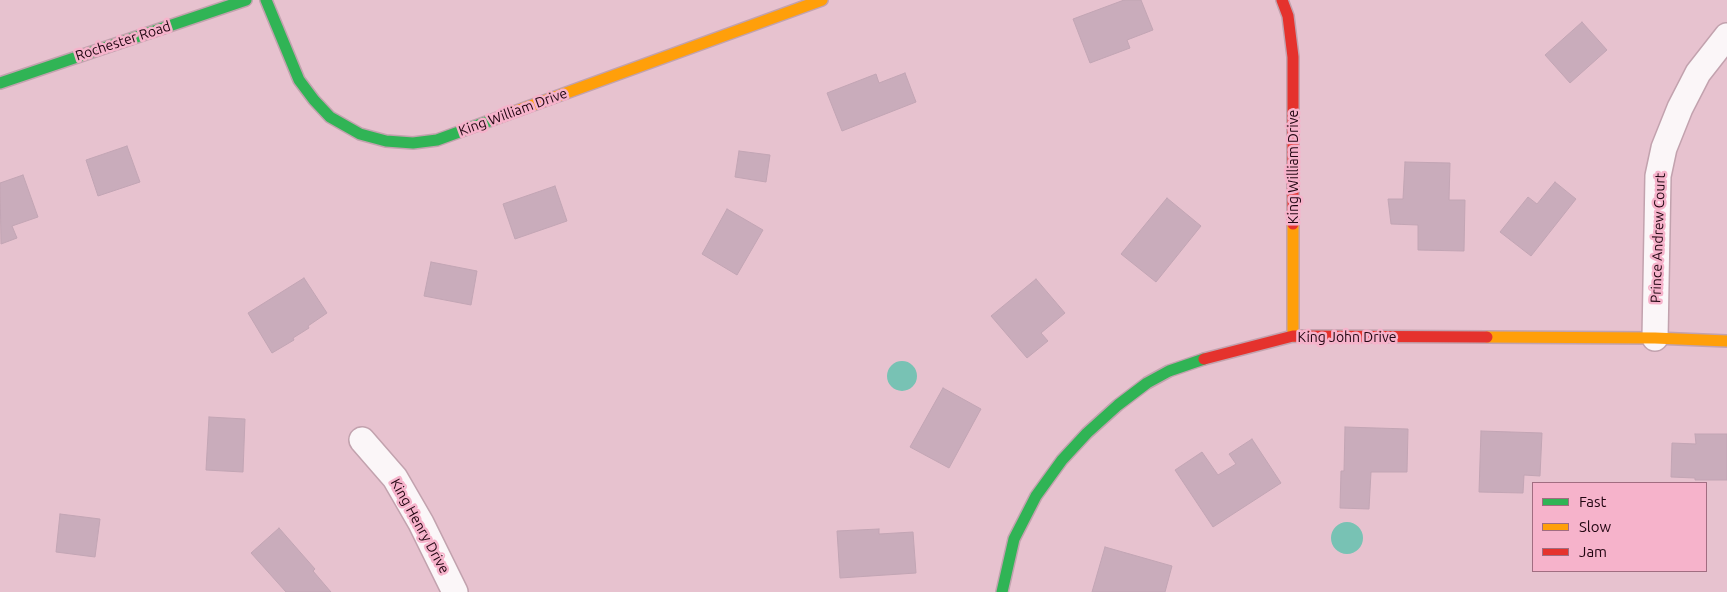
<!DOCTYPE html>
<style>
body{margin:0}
#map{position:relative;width:1727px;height:592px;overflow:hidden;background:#e7c2cf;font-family:Ubuntu,sans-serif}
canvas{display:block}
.legend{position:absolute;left:1532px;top:482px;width:175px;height:90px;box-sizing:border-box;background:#f6b3cb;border:1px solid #a16d81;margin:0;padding:6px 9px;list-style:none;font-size:15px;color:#210511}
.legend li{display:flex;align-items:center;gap:10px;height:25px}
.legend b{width:25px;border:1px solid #a16d81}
</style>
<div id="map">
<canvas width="1727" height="592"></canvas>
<ul class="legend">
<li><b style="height:6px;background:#30b455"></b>Fast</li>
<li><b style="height:6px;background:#ff9f0a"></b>Slow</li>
<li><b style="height:6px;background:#e5322d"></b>Jam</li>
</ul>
</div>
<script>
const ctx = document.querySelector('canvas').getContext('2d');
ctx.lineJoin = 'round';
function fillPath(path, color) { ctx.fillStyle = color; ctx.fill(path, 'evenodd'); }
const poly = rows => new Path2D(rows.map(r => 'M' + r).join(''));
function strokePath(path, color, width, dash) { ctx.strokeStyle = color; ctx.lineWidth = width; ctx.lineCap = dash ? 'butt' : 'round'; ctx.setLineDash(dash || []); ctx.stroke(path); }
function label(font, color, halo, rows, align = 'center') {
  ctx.font = font + ' Ubuntu,sans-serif'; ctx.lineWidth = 5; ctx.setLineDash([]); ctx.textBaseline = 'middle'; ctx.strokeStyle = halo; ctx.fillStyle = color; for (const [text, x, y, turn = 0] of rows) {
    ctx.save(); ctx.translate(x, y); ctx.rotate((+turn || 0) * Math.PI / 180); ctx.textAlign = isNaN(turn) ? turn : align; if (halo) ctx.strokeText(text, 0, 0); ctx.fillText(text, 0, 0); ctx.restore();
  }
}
const water = poly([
 '887 376a15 15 0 1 1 30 0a15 15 0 1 1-30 0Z',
 '1331 538a16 16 0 1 1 32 0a16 16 0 1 1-32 0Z'
]);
const building = poly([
 [1124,0,1141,0,1153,30,1127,40,1130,48,1090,63,1073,19,1124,0],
 [1582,22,1607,50,1570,83,1545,55,1582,22],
 [905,73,916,102,842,131,827,93,876,74,879,83,905,73],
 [127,146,140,182,98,196,86,160,127,146],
 [739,151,770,155,766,182,735,177,739,151],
 [1405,162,1450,163,1449,200,1465,200,1464,251,1418,250,1418,225,1391,224,1388,199,1403,199,1405,162],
 [23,175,38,217,12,226,17,238,1,244,0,183,23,175],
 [1555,182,1576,199,1531,256,1500,232,1528,197,1537,204,1555,182],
 [555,186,567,221,515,239,503,204,555,186],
 [1167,198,1201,226,1156,282,1121,254,1167,198],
 [727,209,763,230,737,275,702,254,727,209],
 [431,262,477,271,471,305,424,296,431,262],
 [304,278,327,313,308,326,309,328,293,338,294,340,272,353,248,313,304,278],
 [1036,279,1065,313,1041,333,1048,341,1027,358,991,316,1036,279],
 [943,388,981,409,949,468,910,447,943,388],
 [209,417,245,419,243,472,206,470,209,417],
 [1345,427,1408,429,1407,472,1371,472,1369,509,1340,508,1341,471,1344,471,1345,427],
 [1481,431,1542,433,1540,476,1524,475,1523,493,1479,492,1481,431],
 [1695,434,1727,434,1727,480,1695,480,1695,478,1671,477,1672,443,1696,444,1695,434],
 [1252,439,1281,483,1213,527,1175,470,1202,452,1218,475,1236,464,1229,454,1252,439],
 [60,514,100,519,95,557,56,552,60,514],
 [279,528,315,569,313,571,331,592,286,592,251,553,279,528],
 [879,529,879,534,913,532,916,573,840,578,837,531,879,529],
 [1105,547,1172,566,1165,592,1092,592,1105,547]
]);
const street = poly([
 [1655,338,1658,176,1664,148,1680,108,1698,73,1727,36],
 [362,440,395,478,421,523,455,592]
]);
const fast = poly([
 [266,0,299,80,314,100,330,117,360,134,386,141,413,143,437,140,511,113],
 [0,83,246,0],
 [1002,592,1014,539,1036,496,1062,460,1087,433,1118,405,1147,383,1169,371,1204,359]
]);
const slow = poly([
 [511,113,822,0],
 [1293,224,1293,336],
 [1487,337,1655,338,1727,341]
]);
const jam = poly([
 [1282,0,1288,16,1293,57,1293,224],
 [1204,359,1293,336,1487,337]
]);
const streetNames = [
 ["Rochester Road",123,41,-18],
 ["King William Drive",513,112,-20],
 ["King William Drive",1293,167,-90],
 ["Prince Andrew Court",1658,238,-88],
 ["King John Drive",1347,337],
 ["King Henry Drive",420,526,61]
];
fillPath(water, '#78c2b4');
fillPath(building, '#c9acbb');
strokePath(building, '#c2a5b4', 1);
strokePath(street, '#c2a2ae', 28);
strokePath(fast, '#c2a2ae', 14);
strokePath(slow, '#c2a2ae', 14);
strokePath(jam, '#c2a2ae', 14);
strokePath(street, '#fbf6f8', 25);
strokePath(fast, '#30b455', 11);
strokePath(slow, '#ff9f0a', 11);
strokePath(jam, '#e5322d', 11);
label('14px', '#210511', '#f6b3cb', streetNames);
</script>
